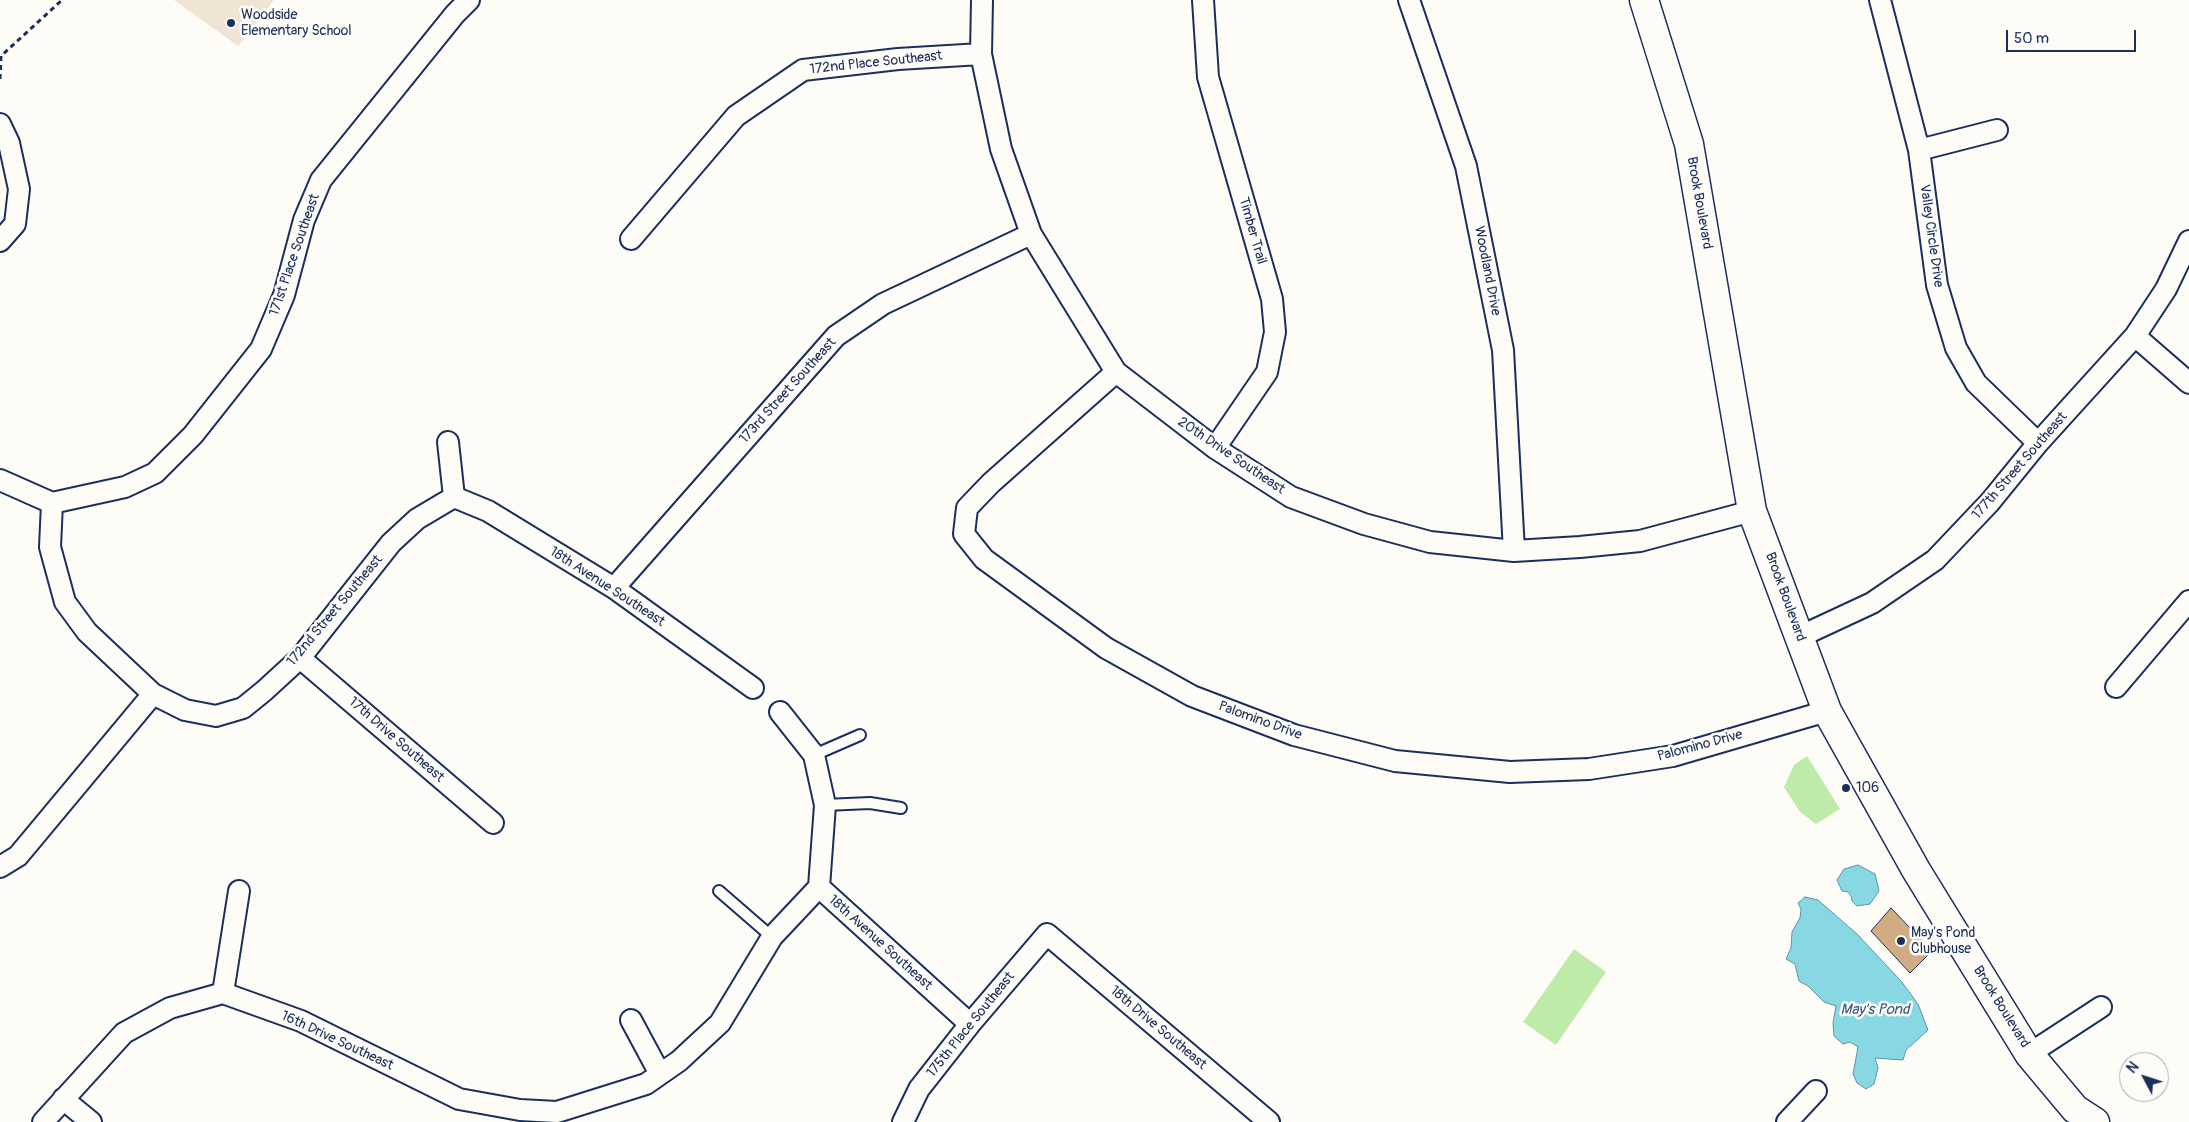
<!DOCTYPE html>
<style>
body{margin:0}
#map{position:relative;width:2189px;height:1122px;overflow:hidden;background:#fdfcf7;font-family:Pangolin,sans-serif}
canvas{display:block}
.north{position:absolute;left:2119px;top:1052px;width:50px;height:50px;box-sizing:border-box;background:#fdfcf7;border:1px solid #a3aaba;border-radius:50%;rotate:310deg;font-size:14px;font-weight:700;line-height:20px;text-align:center;color:#1b2f5e}
.north::after{content:'';display:block;margin:auto;width:18px;height:22px;background:#1b2f5e;clip-path:polygon(50% 0,100% 100%,50% 72%,0 100%)}
.scale{position:absolute;left:2006px;top:30px;width:130px;height:22px;box-sizing:border-box;border:2px solid #1b2f5e;border-top:0;padding-left:6px;font-size:15px;line-height:18px;white-space:nowrap;color:#1b2f5e;-webkit-text-stroke:4px #fdfcf7;paint-order:stroke}
</style>
<div id="map">
<canvas width="2189" height="1122"></canvas>
<div class="north">N</div>
<div class="scale">50 m</div>
</div>
<script>
const ctx = document.querySelector('canvas').getContext('2d');
ctx.lineJoin = 'round';
function fillPath(path, color) { ctx.fillStyle = color; ctx.fill(path, 'evenodd'); }
const poly = rows => new Path2D(rows.map(r => 'M' + r).join(''));
function strokePath(path, color, width, dash) { ctx.strokeStyle = color; ctx.lineWidth = width; ctx.lineCap = dash ? 'butt' : 'round'; ctx.setLineDash(dash || []); ctx.stroke(path); }
function label(font, color, halo, rows, align = 'center') {
  ctx.font = font + ' Pangolin,sans-serif'; ctx.lineWidth = 5; ctx.setLineDash([]); ctx.textBaseline = 'middle'; ctx.strokeStyle = halo; ctx.fillStyle = color; for (const [text, x, y, turn = 0] of rows) {
    ctx.save(); ctx.translate(x, y); ctx.rotate((+turn || 0) * Math.PI / 180); ctx.textAlign = isNaN(turn) ? turn : align; if (halo) ctx.strokeText(text, 0, 0); ctx.fillText(text, 0, 0); ctx.restore();
  }
}
const built = poly([
 [174,0,274,0,238,46]
]);
const green = poly([
 [1807,756,1840,809,1816,824,1800,812,1784,787,1794,765],
 [1574,949,1606,972,1556,1045,1523,1022]
]);
const water = poly([
 [1858,865,1875,874,1879,891,1870,904,1857,906,1852,901,1851,896,1848,892,1842,891,1837,880,1844,869,1858,865],
 [1805,897,1818,900,1857,934,1901,981,1918,1004,1928,1030,1906,1050,1903,1060,1875,1058,1878,1068,1874,1084,1866,1089,1857,1083,1853,1074,1858,1047,1850,1042,1843,1044,1834,1036,1833,1023,1836,1006,1824,1002,1808,986,1799,981,1795,964,1786,959,1791,948,1792,932,1800,918,1801,909,1798,903,1805,897]
]);
const building = poly([
 [1891,908,1932,951,1910,973,1871,931,1891,908]
]);
const path = poly([
 [0,79,1,56,62,0]
]);
const lane = poly([
 [814,755,860,735],
 [825,805,870,803,901,808],
 [719,891,772,937]
]);
const street = poly([
 [982,0,981,54,1001,149,1031,234,1116,372,1215,448,1291,497,1364,524,1430,542,1514,551,1580,547,1640,541,1752,511],
 [1203,0,1208,77,1272,299,1275,332,1267,372,1215,448],
 [1409,0,1466,166,1503,350,1514,551],
 [1880,0,1919,150,1937,285,1956,348,1976,383,2038,443],
 [0,124,9,143,19,189,15,224,0,241],
 [1919,150,1997,130],
 [631,239,736,116,803,70,898,59,981,54],
 [2135,336,2189,383],
 [1116,372,991,483,967,508,964,534,984,559,1106,648,1192,696,1294,735,1395,761,1510,772,1589,769,1673,756,1827,711],
 [0,480,52,503,50,547,65,602,87,632,153,694,185,710,216,716,243,708,264,691,300,658,391,543,417,519,454,497,448,442],
 [454,497,488,511,614,588,753,688],
 [52,503,125,487,155,473,193,435,261,349,284,295,304,220,321,180,455,14,469,0],
 [614,588,836,336,883,304,1031,234],
 [1799,637,1872,603,1935,560,1990,502,2038,443,2135,336,2166,289,2189,241],
 [300,658,493,823],
 [2116,687,2189,601],
 [780,712,814,755,825,805,819,887],
 [0,867,18,856,153,694],
 [819,887,970,1024],
 [223,993,301,1021,459,1099,520,1110,557,1112,646,1084,679,1061,720,1023,772,937,819,887],
 [223,993,239,891],
 [631,1020,660,1074],
 [2029,1054,2101,1007],
 [63,1099,91,1122],
 [43,1122,124,1033,170,1008,223,993],
 [903,1122,919,1089,970,1024,1047,934,1269,1122],
 [1787,1122,1816,1091]
]);
const secondary = poly([
 [1644,0,1689,144,1752,511,1827,711,1916,870,2029,1054,2075,1109,2095,1122]
]);
const markers = [
 [231,23,5,"#1b2f5e"],
 [1846,788,5,"#1b2f5e"],
 [1901,941,5,"#1b2f5e"]
];
const poiNames = [
 ["Woodside",241,15],
 ["Elementary School",241,31],
 ["106",1856,788],
 ["May's Pond",1911,933],
 ["Clubhouse",1911,949]
];
const streetNames = [
 ["172nd Place Southeast",876,63,-6],
 ["Brook Boulevard",1699,203,80],
 ["Timber Trail",1252,231,74],
 ["Valley Circle Drive",1931,236,82],
 ["171st Place Southeast",295,255,-71],
 ["Woodland Drive",1487,271,79],
 ["173rd Street Southeast",788,391,-48],
 ["20th Drive Southeast",1231,456,34],
 ["177th Street Southeast",2020,466,-49],
 ["18th Avenue Southeast",607,587,33],
 ["Brook Boulevard",1785,597,70],
 ["172nd Street Southeast",335,611,-50],
 ["Palomino Drive",1260,721,20],
 ["17th Drive Southeast",396,740,41],
 ["Palomino Drive",1700,746,-15],
 ["18th Avenue Southeast",880,943,42],
 ["Brook Boulevard",2001,1007,58],
 ["175th Place Southeast",971,1025,-51],
 ["18th Drive Southeast",1158,1028,40],
 ["16th Drive Southeast",337,1041,25]
];
const waterNames = [
 ["May's Pond",1875,1010]
];
fillPath(built, '#f0e4d4');
fillPath(green, '#beeba8');
fillPath(water, '#88d8e3');
strokePath(water, '#5c94ae', 1);
fillPath(building, '#d1ac83');
strokePath(building, '#1b2f5e', 1);
strokePath(lane, '#1b2f5e', 14);
strokePath(street, '#1b2f5e', 24);
strokePath(secondary, '#1b2f5e', 31);
strokePath(path, '#1b2f5e', 3, [5, 4]);
strokePath(lane, '#fdfcf7', 10);
strokePath(street, '#fdfcf7', 20);
strokePath(secondary, '#fdfcf7', 28);
for (const [x, y, r, color] of markers) { const dot = new Path2D(); dot.arc(x, y, r, 0, 2 * Math.PI); ctx.fillStyle = color; ctx.fill(dot); strokePath(dot, '#fdfcf7', 2); }
label('14px', '#1b2f5e', '#fdfcf7', poiNames, 'left');
label('14px', '#1b2f5e', '#fdfcf7', streetNames);
label('italic 15px', '#36597f', '#fdfcf7', waterNames);
</script>
